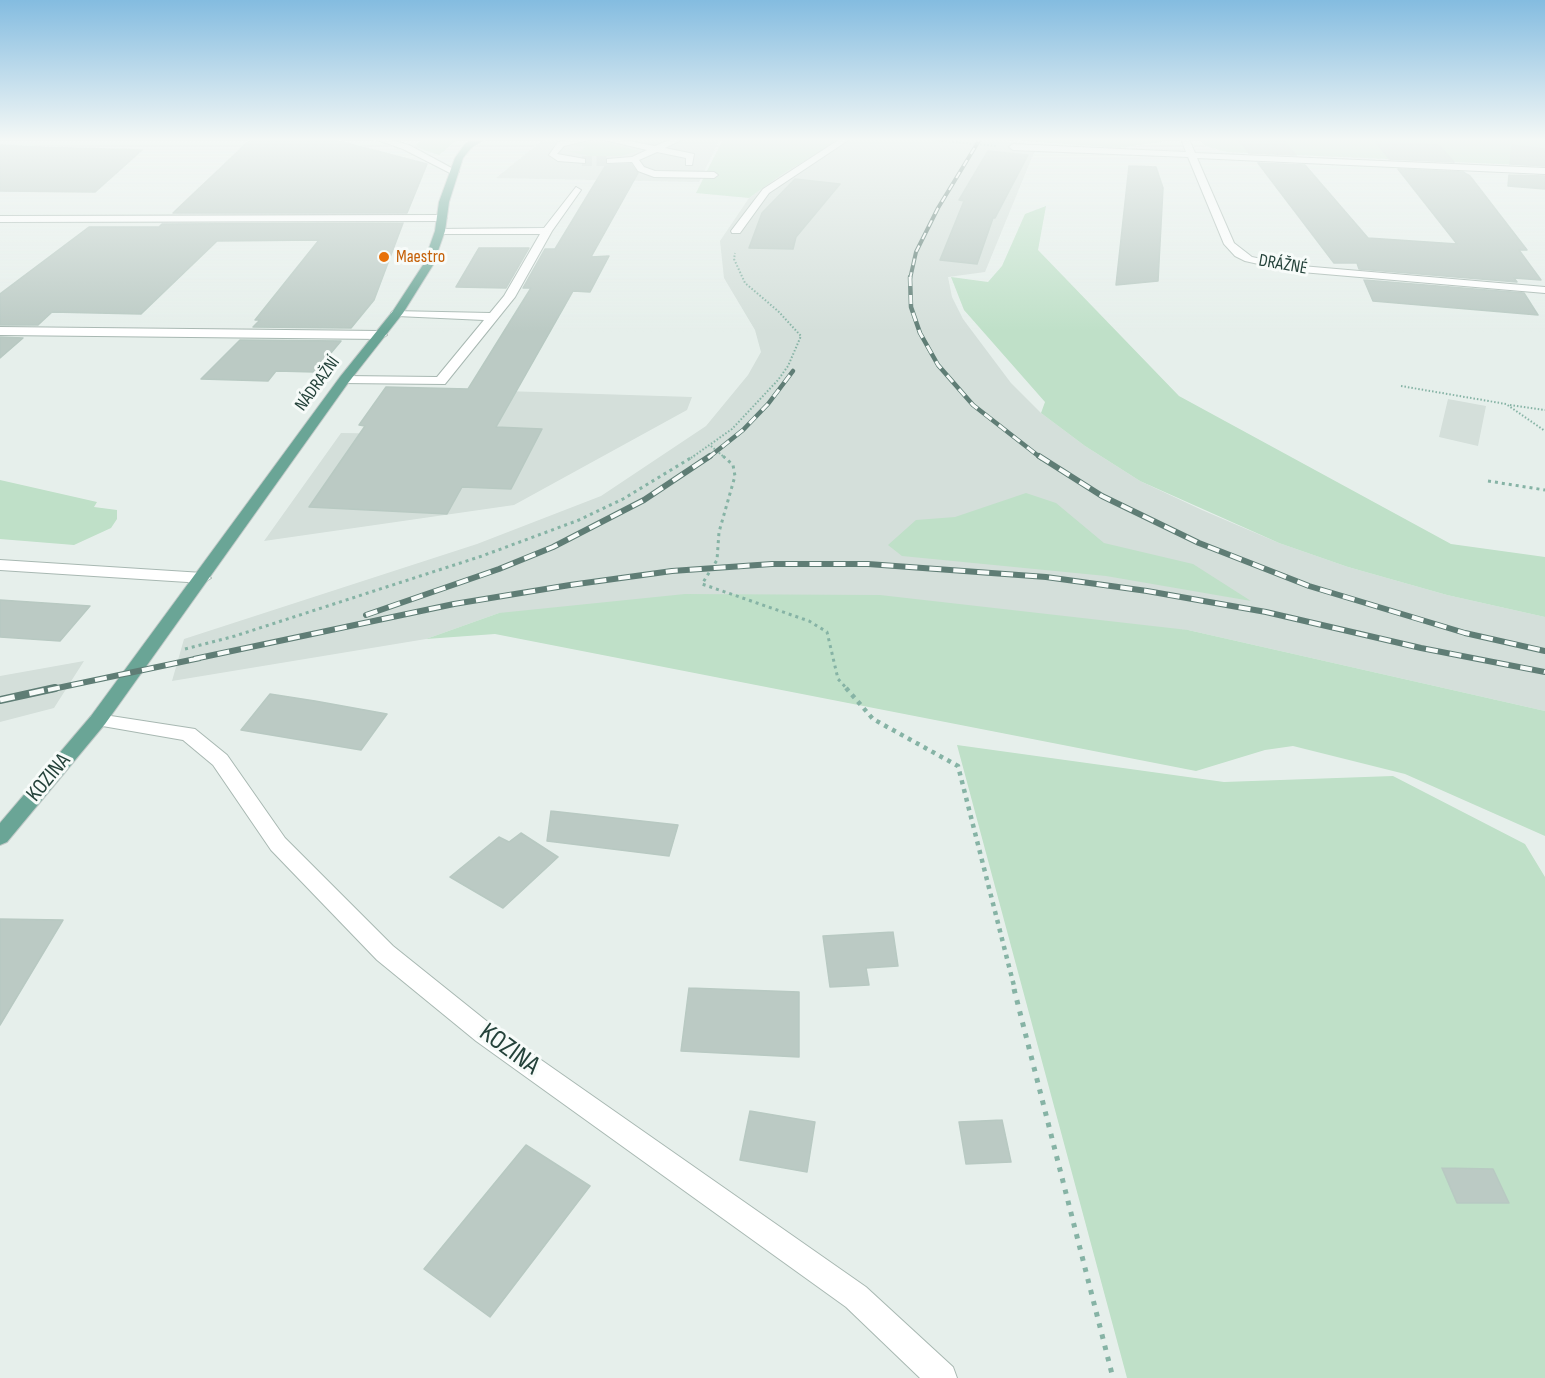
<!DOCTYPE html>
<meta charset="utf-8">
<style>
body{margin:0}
canvas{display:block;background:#e6efeb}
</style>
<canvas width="1545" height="1378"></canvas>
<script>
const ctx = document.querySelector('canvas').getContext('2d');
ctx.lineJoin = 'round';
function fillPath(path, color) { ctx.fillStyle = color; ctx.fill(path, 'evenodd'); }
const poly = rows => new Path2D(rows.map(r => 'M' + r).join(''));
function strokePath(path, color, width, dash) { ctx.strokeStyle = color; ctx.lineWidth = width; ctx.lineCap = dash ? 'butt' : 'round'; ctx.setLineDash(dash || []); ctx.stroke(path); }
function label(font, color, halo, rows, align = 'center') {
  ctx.font = font + ' "Sofia Sans Condensed",sans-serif'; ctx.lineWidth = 6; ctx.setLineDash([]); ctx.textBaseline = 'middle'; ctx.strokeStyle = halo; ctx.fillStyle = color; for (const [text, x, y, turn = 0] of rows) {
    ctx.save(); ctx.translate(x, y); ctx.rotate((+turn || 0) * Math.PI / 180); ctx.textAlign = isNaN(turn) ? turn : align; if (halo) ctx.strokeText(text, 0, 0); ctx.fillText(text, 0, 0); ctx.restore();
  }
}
const built = poly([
 [544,139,720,139,699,182,496,178],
 [843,139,1007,139,1009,142,1037,145,985,272,948,277,952,297,963,319,1011,383,1041,413,1085,446,1140,481,1202,510,1279,543,1348,567,1447,595,1545,617,1545,711,1188,630,499,613,426,639,172,681,184,639,477,544,601,496,706,426,748,375,761,352,755,330,724,278,720,241,749,198,784,173],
 [443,389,692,397,687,410,514,505,264,541,341,433,412,434],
 [1448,399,1486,406,1478,446,1439,437],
 [84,661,54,708,0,722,0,676]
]);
const green = poly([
 [424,139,458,139,439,155,418,148,416,144],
 [723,139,843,139,784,173,749,198,696,193],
 [1161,139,1162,142,1119,148,1012,140],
 [1199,139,1545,139,1545,166,1227,152,1205,146],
 [591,142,607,143,639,151,621,156,589,156,567,151,581,151,585,147,573,145],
 [1046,206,1038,250,1179,396,1451,544,1545,557,1545,617,1447,595,1348,567,1279,543,1140,481,1085,446,1041,413,1045,402,964,310,951,277,988,282,1002,266,1025,214],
 [0,480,97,502,94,507,117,510,117,519,111,528,74,545,0,539],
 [1026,493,1056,503,1104,543,1193,564,1251,601,1106,576,902,556,888,545,916,520,955,517],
 [685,594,880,595,1188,630,1545,711,1545,836,1405,774,1293,746,1265,750,1196,771,495,634,426,639,499,613],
 [957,745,1224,782,1393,776,1525,844,1545,877,1545,1378,1127,1378]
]);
const building = poly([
 [251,139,331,139,427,164,407,213,173,213,251,139],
 [1238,139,1282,139,1296,155,1249,153,1238,139],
 [1376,142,1439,145,1454,162,1389,159,1376,142],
 [0,145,41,147,142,150,95,192,0,191,0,145],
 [1512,145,1545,149,1545,166,1510,164,1512,145],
 [988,151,1028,155,995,218,993,218,977,264,940,260,964,201,959,200,988,151],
 [1258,163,1305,165,1368,238,1457,244,1398,169,1463,172,1470,176,1527,250,1519,250,1541,280,1514,278,1517,282,1359,269,1357,263,1334,263,1258,163],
 [631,164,638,173,591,257,609,256,590,292,573,291,496,427,542,429,511,489,462,487,447,514,309,507,365,426,359,425,386,387,468,389,531,288,523,288,545,249,555,249,606,165,631,164],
 [1129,166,1156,167,1163,188,1158,281,1116,285,1129,166],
 [1509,175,1545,176,1545,189,1508,186,1509,175],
 [795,179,840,184,796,237,793,249,749,248,762,213,795,179],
 [403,223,374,300,351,328,253,327,260,320,255,320,319,240,217,241,141,314,52,312,38,325,0,325,0,294,89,227,159,227,162,224,403,223],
 [479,248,529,248,506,288,456,287,479,248],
 [1364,280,1524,293,1538,315,1373,301,1364,280],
 [0,337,23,338,0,358,0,337],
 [240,340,341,341,315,372,276,371,268,381,201,379,240,340],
 [0,600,90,606,60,641,0,637,0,600],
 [270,694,315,701,387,714,361,750,241,730,270,694],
 [551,811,678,825,669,856,547,841,551,811],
 [521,833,558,857,503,908,450,877,499,837,509,842,521,833],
 [0,919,63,920,0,1025,0,919],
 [893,932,898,966,866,968,869,985,830,987,823,936,893,932],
 [689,988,799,992,799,1057,681,1051,689,988],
 [750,1111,815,1122,807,1172,740,1160,750,1111],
 [1002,1120,1011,1162,966,1164,959,1122,1002,1120],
 [526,1145,590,1186,490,1317,424,1269,526,1145],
 [1442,1168,1493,1169,1509,1203,1457,1203,1442,1168]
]);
const minorTunnel = poly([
 [582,161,610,161]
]);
const pathFar3 = poly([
 [1401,386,1506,404,1545,431],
 [1510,405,1545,410],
 [711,446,725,458],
 [691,458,732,429,778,380,788,366,801,336,778,311,745,283,734,259,735,253]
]);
const pathFar2 = poly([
 [723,456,733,465,735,476,719,532,717,560,702,584,809,621,827,632,838,679,848,690],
 [1488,481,1545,490],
 [185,649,235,636,482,556,579,520,623,499,694,456]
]);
const pathFar1 = poly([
 [846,688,873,719,958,766,1015,990]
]);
const path = poly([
 [1014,989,1113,1378]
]);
const minor = poly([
 [374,139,388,139,409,145,459,172,452,174,403,149,374,139],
 [574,139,593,139,564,146,557,154,585,159,585,163,558,161,549,155,558,142,574,139],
 [600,139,618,139,655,146,672,139,683,139,665,148,694,154,692,165,686,165,686,158,657,152,639,160,644,167,655,171,714,172,718,175,714,178,654,177,638,171,632,162,607,163,607,159,632,157,647,150,600,139],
 [840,139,850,139,769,193,740,233,732,233,731,231,763,189,840,139],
 [1181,139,1189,139,1195,153,1545,168,1545,174,1197,158,1234,243,1252,257,1290,265,1545,287,1545,293,1290,271,1245,261,1235,256,1224,244,1188,157,1013,150,1009,147,1013,144,1186,152,1181,139],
 [576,187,581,190,552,231,515,297,445,384,340,383,338,380,344,376,437,377,484,320,397,316,391,313,393,311,490,313,504,296,540,234,440,234,436,233,436,229,544,228,576,187],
 [0,216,442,215,447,218,442,221,0,222,0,216],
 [0,327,381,331,387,335,381,339,0,335,0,327],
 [0,560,203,573,211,578,203,583,0,570,0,560],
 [98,714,195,729,227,755,285,838,393,946,494,1027,866,1287,953,1367,957,1378,920,1378,846,1307,476,1041,377,960,271,850,213,765,183,740,91,724,89,720,91,716,98,714]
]);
const major = poly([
 [474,139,485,139,471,148,463,158,449,202,445,231,433,265,403,313,348,383,105,724,7,842,0,845,0,823,91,716,340,377,393,311,423,265,435,231,439,202,455,158,465,144,474,139]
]);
const railFar3 = poly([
 [910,279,916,252,938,208,980,139]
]);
const railFar2 = poly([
 [910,277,911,307,920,333,938,365,973,405,1041,458],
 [708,458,743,430,768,404,793,371]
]);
const railFar1 = poly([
 [1039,456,1102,496,1199,543,1309,586,1465,633,1545,651],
 [366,615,499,569,553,547,644,500,710,456],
 [194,659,454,604,570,585,672,571,772,564,868,564,1046,577,1147,591,1266,612,1421,648,1545,672],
 [48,690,200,658]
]);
const rail = poly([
 [0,700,55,688]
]);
const pathBridge = poly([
 [921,139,997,146]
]);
const markers = [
 [384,257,6,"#e8710a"]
];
const farFoodnames = [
 ["Maestro",396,257]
];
const farStreetnames = [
 ["DRÁŽNÉ",1283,265,10],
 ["NÁDRAŽNÍ",318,384,-54]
];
const streetNames = [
 ["KOZINA",49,778,-50]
];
const nearStreetnames = [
 ["KOZINA",509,1050,36]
];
fillPath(built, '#d4dfda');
fillPath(green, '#bfe0c8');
fillPath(building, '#bbcac4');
strokePath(building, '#b8c9c2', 1.5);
strokePath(minorTunnel, '#bfccc8', 10, [10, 4.5]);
strokePath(minor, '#a8b8b2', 2);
strokePath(major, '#c2cac8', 2);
strokePath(pathFar3, '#86b3a5', 2, [1.5, 2]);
strokePath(pathFar2, '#86b3a5', 3, [3, 4]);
strokePath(pathFar1, '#86b3a5', 4.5, [4, 5]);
strokePath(path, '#86b3a5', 5, [4.5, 7]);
fillPath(minor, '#fff');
fillPath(major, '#6aa596');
strokePath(railFar3, '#5f7d75', 4);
strokePath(railFar2, '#5f7d75', 4.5);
strokePath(railFar1, '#5f7d75', 6);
strokePath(rail, '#5f7d75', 8);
strokePath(railFar3, '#f7fbf9', 2, [7]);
strokePath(railFar2, '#f7fbf9', 3, [9]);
strokePath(railFar1, '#f7fbf9', 4, [12]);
strokePath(rail, '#f7fbf9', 5, [15]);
strokePath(pathBridge, '#86b3a5', 2, [1.5, 2]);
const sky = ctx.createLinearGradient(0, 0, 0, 332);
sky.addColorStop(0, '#84bce0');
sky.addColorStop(0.42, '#f4f8f6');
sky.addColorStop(1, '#f4f8f600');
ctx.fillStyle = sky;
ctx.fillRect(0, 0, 1545, 332);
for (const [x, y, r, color] of markers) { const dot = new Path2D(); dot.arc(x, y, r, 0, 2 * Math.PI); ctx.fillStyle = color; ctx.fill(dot); strokePath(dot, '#f7fbf9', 2); }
label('18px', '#c56008', '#f7fbf9', farFoodnames, 'left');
label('18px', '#24423a', '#f7fbf9', farStreetnames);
label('22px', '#24423a', '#f7fbf9', streetNames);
label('27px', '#24423a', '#f7fbf9', nearStreetnames);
</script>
